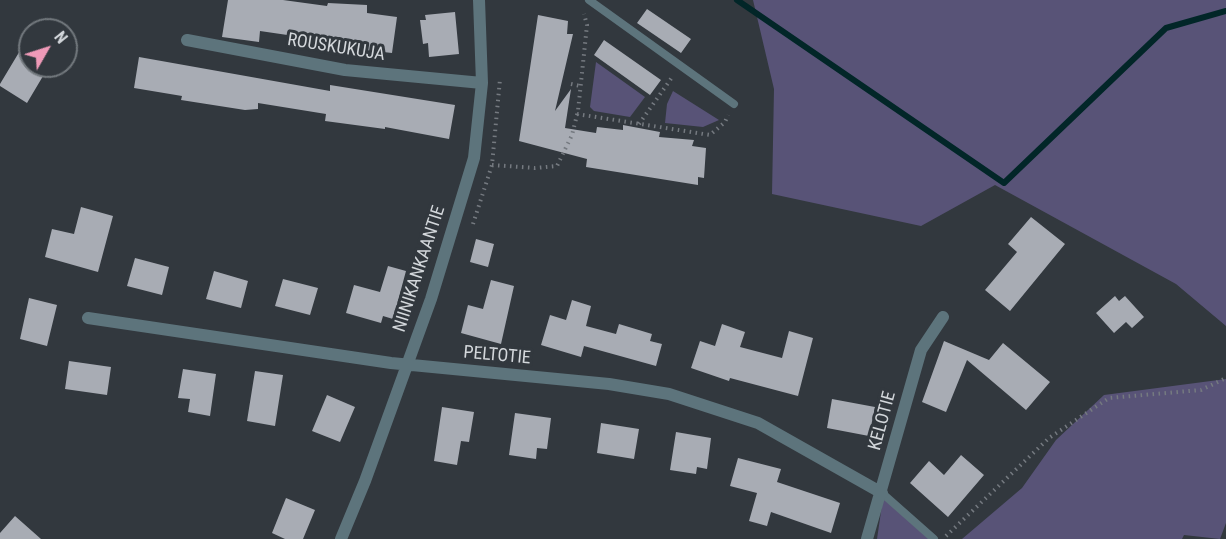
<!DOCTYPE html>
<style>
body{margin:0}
#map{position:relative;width:1226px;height:539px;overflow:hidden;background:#32383e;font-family:"Roboto Condensed",sans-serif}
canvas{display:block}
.north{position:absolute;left:18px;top:18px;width:60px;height:60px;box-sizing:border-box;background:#32383e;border:2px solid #72787d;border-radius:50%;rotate:51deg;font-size:16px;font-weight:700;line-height:24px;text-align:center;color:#d3d7db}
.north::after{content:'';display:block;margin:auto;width:21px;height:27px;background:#ef9ab8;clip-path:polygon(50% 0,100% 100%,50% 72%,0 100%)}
</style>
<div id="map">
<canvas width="1226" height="539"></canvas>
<div class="north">N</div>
</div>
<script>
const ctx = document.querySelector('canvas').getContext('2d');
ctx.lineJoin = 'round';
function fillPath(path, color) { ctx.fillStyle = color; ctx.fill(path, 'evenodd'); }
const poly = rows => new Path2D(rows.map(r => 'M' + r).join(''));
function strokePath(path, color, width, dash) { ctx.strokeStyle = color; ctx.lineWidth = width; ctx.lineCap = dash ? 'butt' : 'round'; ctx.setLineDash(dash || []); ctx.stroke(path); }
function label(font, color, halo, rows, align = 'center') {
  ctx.font = font + ' "Roboto Condensed",sans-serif'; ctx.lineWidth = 6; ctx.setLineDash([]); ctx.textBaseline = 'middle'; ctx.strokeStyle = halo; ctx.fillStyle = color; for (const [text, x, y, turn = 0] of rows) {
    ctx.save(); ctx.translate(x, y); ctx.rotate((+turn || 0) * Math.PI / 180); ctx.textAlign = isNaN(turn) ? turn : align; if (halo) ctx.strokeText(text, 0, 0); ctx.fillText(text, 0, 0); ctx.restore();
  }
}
const green = poly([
 [753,0,1226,0,1226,326,1176,284,995,185,921,226,772,194,774,89],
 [596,62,645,97,630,117,594,111,590,107],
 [673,91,719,120,703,127,665,123,667,104],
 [1226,379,1226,523,1220,539,1184,535,1182,539,962,539,1022,488,1056,440,1104,395],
 [883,498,929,539,877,539]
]);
const stream = poly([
 [737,0,1004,183,1166,28,1226,11]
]);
const building = poly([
 [228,0,283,0,327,6,328,3,367,5,367,13,397,17,392,53,348,48,349,44,260,31,259,42,222,37],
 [647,9,691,39,681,53,637,23],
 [455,12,459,54,429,57,428,43,423,44,420,20,426,20,425,15],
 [538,15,568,21,567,34,573,34,555,111,571,89,565,128,596,133,597,127,623,130,623,125,660,132,659,137,694,140,692,146,706,148,704,178,698,177,698,185,586,167,587,159,519,141],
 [30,34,30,66,49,66,27,103,0,86,0,84],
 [604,40,661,80,650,95,594,55],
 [139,57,330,91,330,85,455,105,449,139,385,127,385,129,325,121,326,114,258,103,258,109,245,110,181,100,182,96,134,88],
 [81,207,113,216,98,272,45,257,52,229,74,234],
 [1031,217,1065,244,1010,311,985,290,1017,252,1008,244],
 [476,239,494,244,488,267,470,262],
 [135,258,169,267,162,295,127,286],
 [388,266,406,271,393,319,383,316,381,323,346,313,354,285,380,292],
 [214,271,248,281,241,308,206,299],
 [283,279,318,288,310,315,275,306],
 [491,280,514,286,501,344,461,333,468,305,483,309],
 [1115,296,1119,301,1125,296,1144,317,1132,328,1126,322,1114,333,1096,313],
 [29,298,57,305,47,346,20,339],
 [572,300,591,306,586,326,616,334,619,324,652,334,650,341,662,344,656,366,584,346,581,357,541,345,550,315,566,320],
 [722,324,745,332,740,347,782,358,789,331,813,338,798,396,730,378,729,381,691,368,700,341,715,346],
 [944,341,989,360,1003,343,1050,382,1026,410,967,360,946,412,922,402],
 [69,361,111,367,107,395,65,389],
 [183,369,216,374,210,416,188,412,190,399,178,398],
 [255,371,283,375,275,426,247,421],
 [327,395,355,407,340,442,312,431],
 [832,399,875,407,869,436,827,428],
 [442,407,474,412,469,442,461,441,457,465,434,461],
 [515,413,551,418,547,449,537,448,536,459,509,455],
 [601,423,639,429,634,459,597,453],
 [676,432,711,438,707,469,697,467,696,474,670,470],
 [961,455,984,475,948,517,910,483,929,461,944,475],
 [738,458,781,469,777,482,840,503,831,533,771,512,767,526,749,521,757,493,730,486],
 [286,498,315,510,303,539,285,539,272,533],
 [15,516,41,539,0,539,0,533]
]);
const path = poly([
 [571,84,580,86],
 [577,114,710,135,725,122,728,115],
 [639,124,673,76],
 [492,165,535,168,557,166,572,135,578,111,587,25,584,14],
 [473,224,492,165,500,79],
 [946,536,1049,438,1109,398,1201,390,1226,378]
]);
const service = poly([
 [589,0,734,104],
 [882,493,934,539]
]);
const minor = poly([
 [187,40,345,70,482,83],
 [88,318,391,363,609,384,669,394,758,423,882,493],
 [341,539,365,481,431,299,474,158,482,83,479,0],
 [867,539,921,350,943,317]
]);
const streetNames = [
 ["ROUSKUKUJA",336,48,9],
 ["NIINIKANKAANTIE",420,269,-72],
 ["PELTOTIE",497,356,5],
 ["KELOTIE",883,421,-75]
];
fillPath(green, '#585377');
strokePath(stream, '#022628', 6);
fillPath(building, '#a8acb4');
strokePath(path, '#757a80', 4, [1.5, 4.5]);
strokePath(service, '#5d747c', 8);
strokePath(minor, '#5d747c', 12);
label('18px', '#d3d7db', '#32383e', streetNames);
</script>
